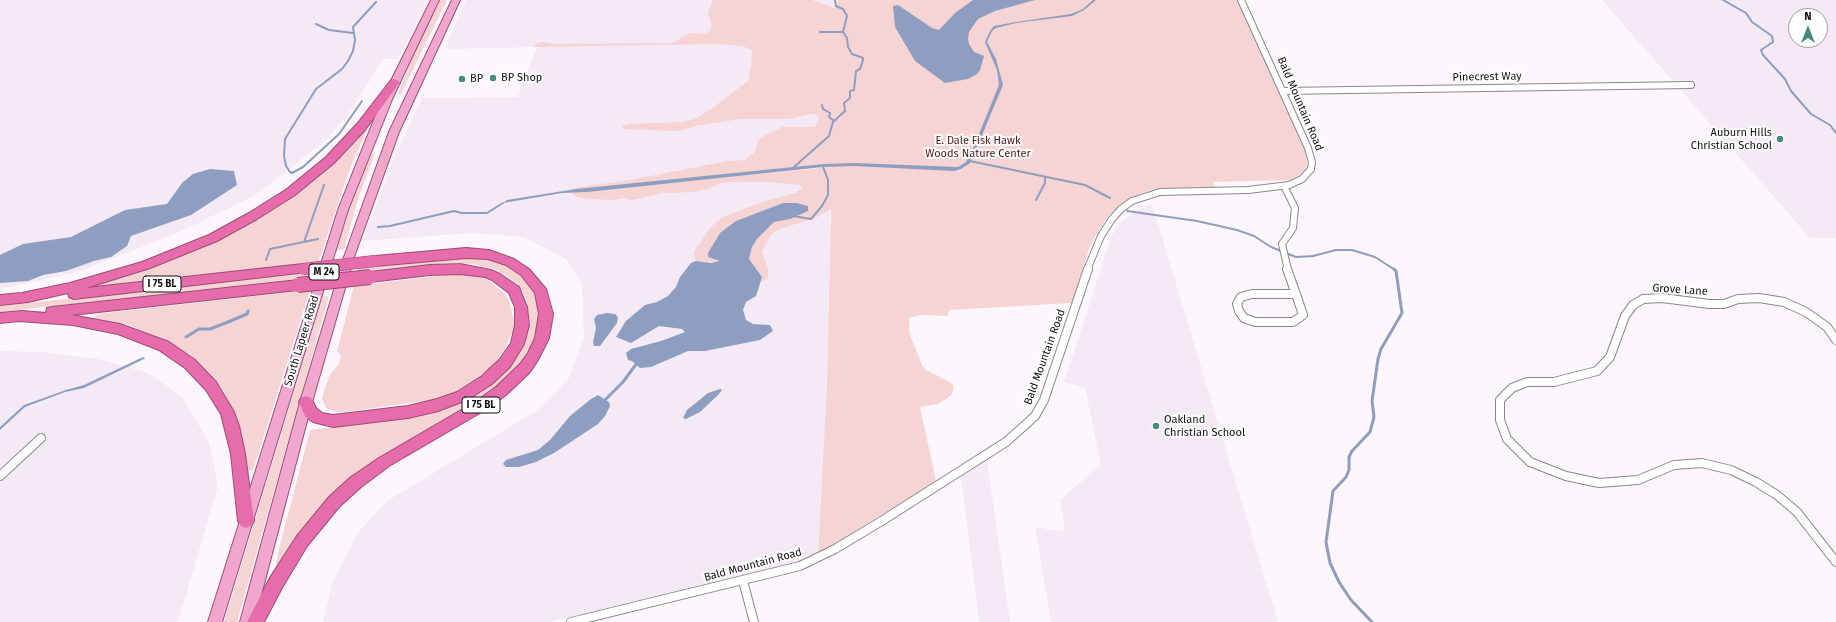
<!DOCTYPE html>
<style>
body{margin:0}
#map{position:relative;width:1836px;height:622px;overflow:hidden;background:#fdf7fd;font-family:"Fira Sans",sans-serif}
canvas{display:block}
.north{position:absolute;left:1788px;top:8px;width:40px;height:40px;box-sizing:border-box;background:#fff;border:1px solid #a1a0a1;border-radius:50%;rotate:0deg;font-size:11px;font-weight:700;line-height:16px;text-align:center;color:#131214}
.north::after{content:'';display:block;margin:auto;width:14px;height:18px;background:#478b7f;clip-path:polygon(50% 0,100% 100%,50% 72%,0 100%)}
</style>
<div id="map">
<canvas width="1836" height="622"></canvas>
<div class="north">N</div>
</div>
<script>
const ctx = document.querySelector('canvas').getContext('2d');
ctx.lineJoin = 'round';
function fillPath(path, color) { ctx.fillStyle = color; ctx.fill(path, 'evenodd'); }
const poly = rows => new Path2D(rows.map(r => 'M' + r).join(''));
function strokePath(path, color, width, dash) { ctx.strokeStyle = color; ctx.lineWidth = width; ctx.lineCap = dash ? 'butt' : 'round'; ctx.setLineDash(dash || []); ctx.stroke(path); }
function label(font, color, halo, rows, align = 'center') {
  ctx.font = font + ' "Fira Sans",sans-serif'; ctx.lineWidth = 4; ctx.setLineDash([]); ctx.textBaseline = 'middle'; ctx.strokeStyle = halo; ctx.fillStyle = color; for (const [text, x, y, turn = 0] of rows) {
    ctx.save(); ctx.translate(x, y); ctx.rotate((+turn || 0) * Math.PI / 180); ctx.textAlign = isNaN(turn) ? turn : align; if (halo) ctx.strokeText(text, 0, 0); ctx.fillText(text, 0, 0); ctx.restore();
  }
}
const built = poly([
 [0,0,428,0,398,59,383,59,348,115,325,141,256,195,175,234,81,271,0,289],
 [466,0,839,0,832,126,827,383,818,554,789,566,747,576,548,622,323,622,332,584,359,531,387,501,536,411,568,380,584,337,582,284,566,259,524,237,470,233,363,241,394,158,422,98,518,97,537,47,445,49],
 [1602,0,1836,0,1836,238,1810,238],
 [1796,16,1820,16,1820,40,1796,40],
 [1152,204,1205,380,1278,622,1051,622,1035,527,1065,532,1060,500,1101,464,1085,388,1064,382,1112,235,1118,225,1128,217,1138,210],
 [0,351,41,352,98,359,149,373,182,397,209,442,218,486,178,622,0,622],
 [987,460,1010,622,979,622,961,477]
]);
const green = poly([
 [440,0,447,0,401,94,398,94,413,56],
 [713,0,812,0,834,8,838,5,838,0,1237,0,1301,140,1306,153,1307,165,1301,174,1290,180,1213,182,1215,187,1171,188,1155,189,1139,194,1121,204,1107,217,1098,232,1090,246,1072,303,949,310,948,315,946,316,921,315,909,318,909,332,922,365,926,370,950,382,954,386,952,394,946,399,938,404,920,407,936,481,818,554,827,383,831,209,813,219,782,228,771,234,762,252,768,269,768,277,761,283,762,277,749,260,752,247,757,239,774,222,790,219,783,203,736,221,708,257,720,261,718,262,696,261,694,252,711,227,723,217,768,200,796,193,802,188,800,185,770,182,732,182,720,183,708,189,692,192,665,193,653,195,643,198,632,200,624,198,613,200,586,199,577,197,571,192,831,167,823,164,570,191,578,187,625,181,728,161,745,160,755,152,757,143,760,138,769,133,782,127,814,127,818,123,819,117,815,114,809,114,795,118,783,119,740,119,696,126,679,131,624,129,622,126,630,124,683,122,695,119,714,107,748,81,751,66,752,50,742,46,720,44,533,47,538,43,543,42,555,44,669,43,676,42,683,36,690,33,704,34,710,31,712,26,708,13],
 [363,130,367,130,349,171,318,263,92,288,94,285,149,268,247,223],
 [375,153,358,199,344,249,337,250,350,206,369,155],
 [445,257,483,259,495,261,505,265,522,276,534,291,540,309,537,339,518,371,498,389,399,448,277,565,276,563,278,553,310,430,414,417,445,410,471,398,491,385,507,370,521,350,530,324,527,300,518,284,511,279,495,269,472,264,448,263,358,272,359,267],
 [315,272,313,277,0,312,0,306],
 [454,274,478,277,488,280,503,292,509,301,514,322,512,332,504,351,488,370,457,391,431,400,345,412,337,412,326,408,322,398,324,391,329,376,339,364,341,356,337,351,354,286],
 [310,290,253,470,245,471,245,459,240,430,229,402,222,389,201,364,190,355,161,339,129,325,95,318,97,314],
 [323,296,329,296,237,622,224,622]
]);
const water = poly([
 [973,0,1035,0,995,11,978,19,969,32,968,39,969,44,974,52,984,56,980,70,977,74,968,79,945,83,915,61,895,27,893,6,898,5,932,28,939,30,955,13],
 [1093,0,1096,0,1084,10,1072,16,1016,23,996,28,992,31,987,42,996,59,1003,85,975,152,970,163,961,169,954,171,854,166,823,167,587,192,562,193,503,203,507,200,576,189,823,164,854,163,958,167,966,162,972,151,999,85,997,70,985,42,990,31,994,26,1016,22,1071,14,1083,9],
 [210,169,234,171,237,185,191,215,131,236,127,246,111,257,94,261,66,271,43,275,28,281,0,283,0,255,23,244,71,237,125,210,167,204,182,183,193,174],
 [783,203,797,203,808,206,808,211,790,219,774,222,757,239,752,247,749,259,762,277,756,296,746,302,743,310,746,320,753,324,770,325,773,331,760,340,705,351,688,351,651,367,640,368,632,361,628,360,626,353,631,349,661,341,685,332,682,329,659,326,631,343,616,337,626,321,645,305,657,302,668,296,676,287,680,277,691,263,696,261,711,263,720,261,708,257,708,253,720,233,736,221],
 [607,313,615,314,618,317,617,323,600,346,594,346,593,342,596,328,594,319,597,315],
 [143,357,145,358,144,359,84,388,65,392,25,407,0,430,0,427,24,405,66,390,84,385],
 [720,389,722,390,718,395,700,412,686,419,683,418,687,410,697,402,708,393],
 [598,395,609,402,610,406,605,416,598,424,554,453,536,462,519,467,506,467,503,464,506,460,538,450,550,440,570,416,591,399]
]);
const streamFar1 = poly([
 [835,0,836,6,843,9,847,16,843,32],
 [1723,0,1746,13,1752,22,1772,36,1773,42,1761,50,1763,55,1785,79,1791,91,1811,114,1830,125,1836,133],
 [316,24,329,30,353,33],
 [362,101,339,134,303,167,292,173,290,172,286,166,284,156,285,139,316,89,342,69,348,61,353,51,355,40,353,27,376,2],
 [822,105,823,109,830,113,829,117,834,121],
 [970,161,1085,185,1110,198],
 [794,167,829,136,833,122,845,111,844,103,850,98,850,91,854,90,856,71,860,69,863,60,863,58,852,54,848,47,847,38,843,32,820,32],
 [1036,200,1045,183,1045,177],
 [1127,211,1197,221,1237,230,1254,236,1271,247,1296,257,1313,256,1336,250,1352,250,1375,257,1395,270],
 [793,216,811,219,822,206,828,195,828,180,823,167],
 [378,227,390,226,454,211,462,213,487,213,503,203],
 [304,242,324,185],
 [266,260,270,249,318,239]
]);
const stream = poly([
 [186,337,199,329,210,329,228,322,247,314,248,311],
 [604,401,623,382,637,363],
 [1372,622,1351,600,1339,582,1330,563,1326,542,1333,491,1346,477,1349,470,1349,457,1352,451,1370,432,1374,417,1372,401,1378,359,1381,349,1402,313,1396,271,1394,269]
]);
const minorFar1 = poly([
 [1283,91,1691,85],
 [1284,186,1295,208,1293,228,1282,244,1288,270],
 [1087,270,1101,236,1112,219,1121,209,1132,201,1160,192,1248,190,1289,185,1302,179,1311,169,1312,162,1308,148,1241,0]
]);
const minor = poly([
 [1287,269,1296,294],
 [1252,294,1296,294,1303,315,1293,322,1255,322,1244,318,1239,311,1237,304,1241,297,1252,294],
 [1836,340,1827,327,1806,312,1784,302,1759,298,1738,299,1724,304,1709,304,1662,298,1643,299,1633,305,1625,316,1610,357,1597,371,1554,382,1527,382,1512,388,1500,400,1500,420,1507,439,1530,462,1566,476,1599,483,1638,480,1674,465,1702,463,1731,470,1756,482,1777,495,1797,512,1836,562],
 [0,476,41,438],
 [743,581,754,622],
 [571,622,800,566,835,549,880,522,1006,442,1035,416,1044,400,1088,269]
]);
const primary = poly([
 [431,0,439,0,393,97,348,210,222,622,208,622,338,210,383,97,431,0],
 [452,0,460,0,399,132,354,257,312,402,254,622,240,622,300,402,344,257,389,132,452,0]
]);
const motorway = poly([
 [395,79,400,82,365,130,334,163,295,195,257,219,217,241,150,268,86,288,303,264,307,266,309,269,307,272,74,299,69,297,68,293,28,302,0,305,0,295,22,293,70,283,142,262,209,235,249,213,287,189,326,157,357,124,391,80,395,79],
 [466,248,489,250,514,259,529,269,546,289,553,314,549,338,538,360,530,372,506,395,485,410,389,466,361,487,339,507,307,546,283,586,264,622,247,622,271,576,297,536,329,497,351,477,379,458,475,402,496,387,520,364,528,353,535,338,539,314,535,293,521,275,506,265,488,259,466,258,375,266,371,264,369,261,371,258,375,256,466,248],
 [460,264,491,270,500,274,519,287,520,290,527,307,529,325,524,344,510,367,492,384,467,400,438,411,408,418,333,427,313,422,305,416,299,402,301,398,306,396,311,398,316,408,322,413,333,415,408,406,437,399,457,392,482,376,500,359,511,343,515,325,515,307,509,293,492,280,485,277,460,274,430,275,370,282,366,280,364,277,366,274,370,272,430,265,460,264],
 [298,280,302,282,304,285,302,288,298,290,71,315,120,324,169,342,195,360,216,382,234,412,239,426,245,454,254,521,251,526,246,528,241,526,238,521,231,454,221,414,206,390,185,368,159,350,118,334,73,325,19,321,0,323,0,313,22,311,46,313,47,308,52,307,298,280]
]);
const motorwayBridgeFar1 = poly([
 [303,269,375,261]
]);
const motorwayBridge = poly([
 [298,285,370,277]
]);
const markers = [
 [493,78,4,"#478b7f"],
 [462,79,4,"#478b7f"],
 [1780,139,4,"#478b7f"],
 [1156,426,4,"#478b7f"]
];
const shields = [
 [324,272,30],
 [162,284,38],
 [481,405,38]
];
const shieldNames = [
 ["M 24",324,272],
 ["I 75 BL",162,284],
 ["I 75 BL",481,405]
];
const streetNames = [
 ["Pinecrest Way",1487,77,-1],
 ["Bald Mountain Road",1300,104,67],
 ["Grove Lane",1680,290,4],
 ["South Lapeer Road",302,341,-73],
 ["Bald Mountain Road",1045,357,-70],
 ["Bald Mountain Road",753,565,-15]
];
const poiNames = [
 ["BP Shop",501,78],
 ["BP",470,79],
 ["Auburn Hills",1772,133,"right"],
 ["Christian School",1772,146,"right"],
 ["Oakland",1164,420],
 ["Christian School",1164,433]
];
const parkNames = [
 ["E. Dale Fisk Hawk",978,141],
 ["Woods Nature Center",978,154]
];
fillPath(built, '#f4e9f5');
fillPath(green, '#f6d4d4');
fillPath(water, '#8e9ec1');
strokePath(streamFar1, '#8e9ec1', 2);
strokePath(stream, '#8e9ec1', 3);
strokePath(minorFar1, '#8b878c', 8);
strokePath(minor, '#8b878c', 10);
strokePath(primary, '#9d4c77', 2);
strokePath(motorway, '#9d4c77', 2);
strokePath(minorFar1, '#fff', 6);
strokePath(minor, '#fff', 8);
fillPath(primary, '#f1a7cd');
fillPath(motorway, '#e76cac');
strokePath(motorwayBridgeFar1, '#9d4c77', 12, []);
strokePath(motorwayBridge, '#9d4c77', 16, []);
strokePath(motorwayBridgeFar1, '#e76cac', 11);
strokePath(motorwayBridge, '#e76cac', 14);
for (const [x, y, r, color] of markers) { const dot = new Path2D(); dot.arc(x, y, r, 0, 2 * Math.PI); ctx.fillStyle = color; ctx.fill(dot); strokePath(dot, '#fff', 1.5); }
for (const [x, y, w] of shields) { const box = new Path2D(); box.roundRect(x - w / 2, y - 8, w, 16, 3); ctx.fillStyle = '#fff'; ctx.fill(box); strokePath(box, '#131214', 1); }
label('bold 10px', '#131214', null, shieldNames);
label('11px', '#131214', '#fff', streetNames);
label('11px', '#131214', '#fff', poiNames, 'left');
label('11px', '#50181d', '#fff', parkNames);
</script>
